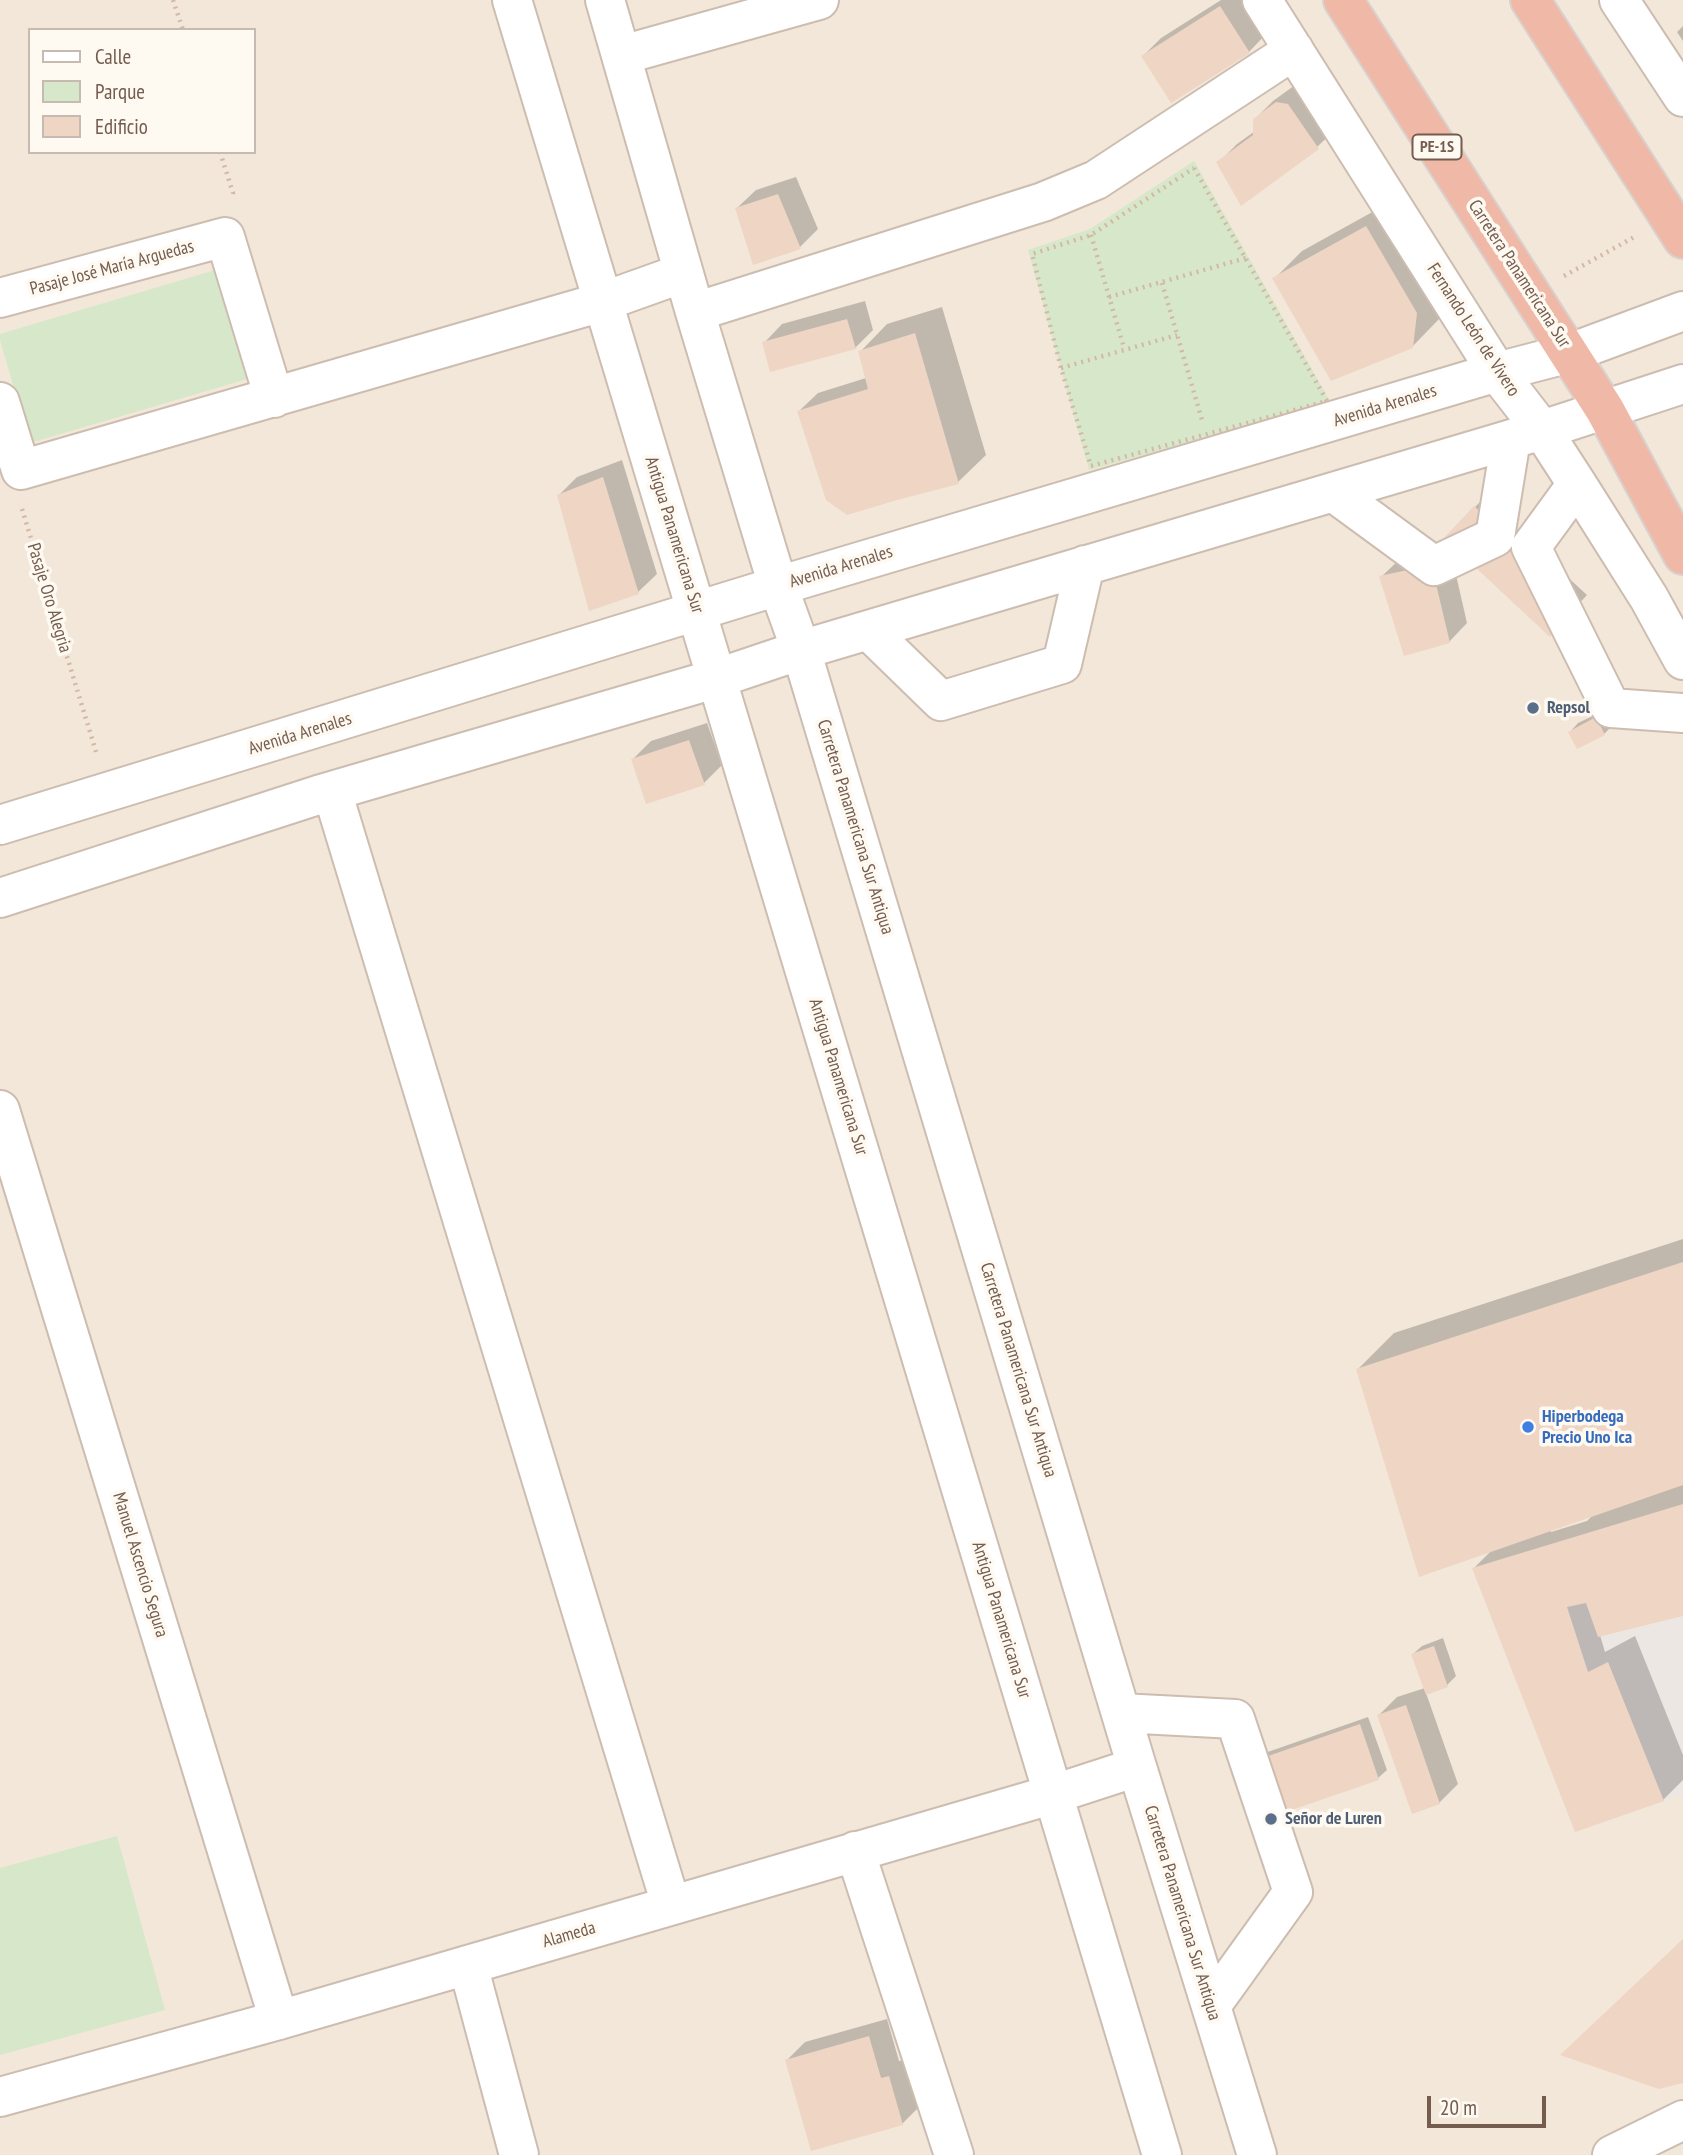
<!DOCTYPE html>
<meta charset="utf-8">
<style>
body{margin:0}
#map{position:relative;width:1683px;height:2155px;overflow:hidden;background:#fbf4eb;font-family:"PT Sans Narrow",sans-serif}
canvas{display:block}
.legend{position:absolute;left:28px;top:28px;width:228px;height:126px;box-sizing:border-box;background:#fef9f1;border:2px solid #c7bab0;margin:0;padding:9px 12px;list-style:none;font-size:21px;color:#745c4f}
.legend li{display:flex;align-items:center;gap:14px;height:35px}
.legend b{width:35px;border:2px solid #c7bab0}
.scale{position:absolute;left:1427px;top:2096px;width:119px;height:32px;box-sizing:border-box;border:4px solid #745c4f;border-top:0;padding-left:9px;font-size:21px;line-height:24px;white-space:nowrap;color:#745c4f;-webkit-text-stroke:5px #fef9f1;paint-order:stroke}
</style>
<div id="map">
<canvas width="1683" height="2155"></canvas>
<ul class="legend">
<li><b style="height:9px;background:#fff"></b>Calle</li>
<li><b style="height:19px;background:#d6e8c9"></b>Parque</li>
<li><b style="height:19px;background:#efd5c4"></b>Edificio</li>
</ul>
<div class="scale">20 m</div>
</div>
<script>
const ctx = document.querySelector('canvas').getContext('2d');
ctx.lineJoin = 'round';
function fillPath(path, color) { ctx.fillStyle = color; ctx.fill(path, 'evenodd'); }
const poly = rows => new Path2D(rows.map(r => 'M' + r).join(''));
function strokePath(path, color, width, dash) { ctx.strokeStyle = color; ctx.lineWidth = width; ctx.lineCap = dash ? 'butt' : 'round'; ctx.setLineDash(dash || []); ctx.stroke(path); }
function label(font, color, halo, rows, align = 'center') {
  ctx.font = font + ' "PT Sans Narrow",sans-serif'; ctx.lineWidth = 7; ctx.setLineDash([]); ctx.textBaseline = 'middle'; ctx.strokeStyle = halo; ctx.fillStyle = color; for (const [text, x, y, turn = 0] of rows) {
    ctx.save(); ctx.translate(x, y); ctx.rotate((+turn || 0) * Math.PI / 180); ctx.textAlign = isNaN(turn) ? turn : align; if (halo) ctx.strokeText(text, 0, 0); ctx.fillText(text, 0, 0); ctx.restore();
  }
}
const residential = poly([
 [0,0,1683,0,1683,2155,0,2155],
 [30,30,254,30,254,152,30,152]
]);
const industrial = poly([
 [1683,1504,1683,1795,1575,1832,1472,1568]
]);
const green = poly([
 [1194,161,1331,403,1089,470,1028,250,1090,229],
 [222,268,254,377,30,443,0,340,0,334],
 [117,1836,165,2010,0,2055,0,1868]
]);
const shadow = poly([
 [1221,0,1246,0,1267,33,1249,52,1143,56,1161,38],
 [1683,26,1683,41,1677,32],
 [1295,85,1336,129,1317,147,1218,163,1237,144,1255,131,1254,120,1273,101],
 [796,177,818,229,800,247,737,208,756,190],
 [1394,200,1444,285,1439,319,1412,347,1275,278,1302,251],
 [865,301,873,330,855,348,764,343,782,324],
 [942,307,986,455,958,482,896,498,799,411,818,393,866,378,860,352,887,324],
 [622,460,657,574,638,592,559,495,577,477],
 [1483,499,1587,595,1550,635,1475,507],
 [1400,559,1454,566,1467,623,1449,642,1381,577],
 [1050,647,1061,679,1052,688,963,716,952,683,961,674],
 [1605,710,1613,725,1604,734,1577,747,1570,732,1578,723],
 [707,723,722,765,704,783,633,759,651,741],
 [1683,1239,1683,1614,1600,1635,1605,1652,1635,1636,1683,1755,1683,1780,1663,1800,1474,1568,1493,1549,1358,1369,1394,1333],
 [1594,1514,1587,1521,1551,1532,1550,1529],
 [1443,1638,1456,1676,1447,1685,1426,1693,1458,1784,1439,1803,1379,1715,1397,1697,1425,1688,1413,1654,1422,1646],
 [1368,1717,1387,1770,1378,1778,1272,1815,1262,1754],
 [887,2019,899,2061,907,2059,920,2106,902,2124,787,2060,805,2042]
]);
const building = poly([
 [1220,6,1250,53,1171,103,1141,56],
 [1276,102,1288,104,1319,149,1241,206,1216,162,1253,135,1253,119],
 [778,194,801,249,753,265,735,208],
 [1366,226,1417,313,1413,348,1331,381,1272,278],
 [847,319,856,349,770,372,762,342],
 [915,333,959,484,897,500,847,515,826,500,797,411,868,389,858,351],
 [603,477,639,594,589,611,557,495],
 [1474,506,1580,605,1550,637,1444,538],
 [1422,567,1436,584,1450,643,1404,656,1379,576],
 [1596,717,1605,735,1577,749,1568,732],
 [689,740,705,785,646,804,631,759],
 [1683,1262,1683,1485,1419,1577,1356,1369],
 [1683,1504,1683,1616,1598,1637,1586,1603,1567,1607,1588,1672,1608,1662,1664,1801,1575,1832,1472,1568],
 [1434,1646,1448,1687,1426,1695,1411,1654],
 [1406,1705,1440,1804,1412,1814,1377,1715],
 [1360,1724,1379,1780,1271,1817,1251,1762],
 [1683,1939,1683,2083,1659,2089,1560,2055],
 [869,2036,881,2078,889,2076,903,2125,811,2151,785,2060]
]);
const path = poly([
 [173,0,183,30],
 [220,152,233,193,232,198],
 [1194,168,1327,401,1091,466,1061,368,1032,254,1091,235,1194,168],
 [1091,235,1124,348],
 [1564,276,1636,236],
 [1162,283,1202,420],
 [1109,297,1246,258],
 [1061,368,1177,335],
 [22,509,97,755]
]);
const minor = poly([
 [512,0,1162,2155],
 [605,0,695,312,778,586,801,650,1137,1767,1257,2155],
 [1262,0,1497,372,1542,430,1577,484,1649,598,1683,660],
 [1619,0,1683,97],
 [622,55,819,0],
 [0,298,225,237,274,398],
 [695,312,1043,202,1096,180,1294,50],
 [0,402,21,470,602,302,683,273],
 [1577,484,1531,547,1611,708,1683,713],
 [1333,492,1434,566,1495,537,1511,439],
 [868,630,941,701,1062,664,1085,565],
 [332,791,671,1905],
 [0,825,778,586,1497,372,1570,353,1683,311],
 [0,898,318,795,718,678,801,650,1542,430,1683,384],
 [0,1110,279,2020],
 [1121,1713,1235,1719,1293,1892,1211,2006],
 [855,1851,954,2155],
 [468,1965,519,2155],
 [0,2097,279,2020,1054,1794,1137,1767],
 [1612,2155,1683,2120]
]);
const highway = poly([
 [1343,0,1605,410,1683,555],
 [1530,0,1683,239]
]);
const markers = [
 [1533,708,7,"#5c6f8a"],
 [1528,1427,7,"#3f7fe0"],
 [1271,1819,7,"#5c6f8a"]
];
const shields = [
 [1437,147,49]
];
const shieldNames = [
 ["PE-1S",1437,147]
];
const streetNames = [
 ["Pasaje José María Arguedas",112,268,-15],
 ["Carretera Panamericana Sur",1519,274,57],
 ["Fernando León de Vivero",1473,330,57],
 ["Avenida Arenales",1385,406,-17],
 ["Antigua Panamericana Sur",674,535,73],
 ["Avenida Arenales",841,567,-17],
 ["Pasaje Oro Alegria",49,598,73],
 ["Avenida Arenales",300,734,-17],
 ["Carretera Panamericana Sur Antiqua",855,827,73],
 ["Antigua Panamericana Sur",838,1077,73],
 ["Carretera Panamericana Sur Antiqua",1018,1370,73],
 ["Manuel Ascencio Segura",140,1565,73],
 ["Antigua Panamericana Sur",1001,1620,73],
 ["Carretera Panamericana Sur Antiqua",1182,1913,73],
 ["Alameda",569,1935,-16]
];
const serviceNames = [
 ["Repsol",1547,708],
 ["Señor de Luren",1285,1819]
];
const shopNames = [
 ["Hiperbodega",1542,1417],
 ["Precio Uno Ica",1542,1438]
];
fillPath(residential, '#f2e7d9');
fillPath(industrial, '#ede7e3');
fillPath(green, '#d6e8c9');
fillPath(shadow, '#0003');
fillPath(building, '#efd5c4');
strokePath(minor, '#cdbdb1', 42);
strokePath(highway, '#d8d1ce', 42);
strokePath(path, '#d4b8a7', 4.5, [2, 5]);
strokePath(minor, '#fff', 38);
strokePath(highway, '#f0b9a7', 38);
for (const [x, y, r, color] of markers) { const dot = new Path2D(); dot.arc(x, y, r, 0, 2 * Math.PI); ctx.fillStyle = color; ctx.fill(dot); strokePath(dot, '#fef9f1', 2.5); }
for (const [x, y, w] of shields) { const box = new Path2D(); box.roundRect(x - w / 2, y - 12.5, w, 25, 5); ctx.fillStyle = '#fef9f1'; ctx.fill(box); strokePath(box, '#745c4f', 2); }
label('bold 16px', '#745c4f', null, shieldNames);
label('18px', '#745c4f', '#fef9f1', streetNames);
label('bold 18px', '#4e5e75', '#fef9f1', serviceNames, 'left');
label('bold 18px', '#366cbe', '#fef9f1', shopNames, 'left');
</script>
